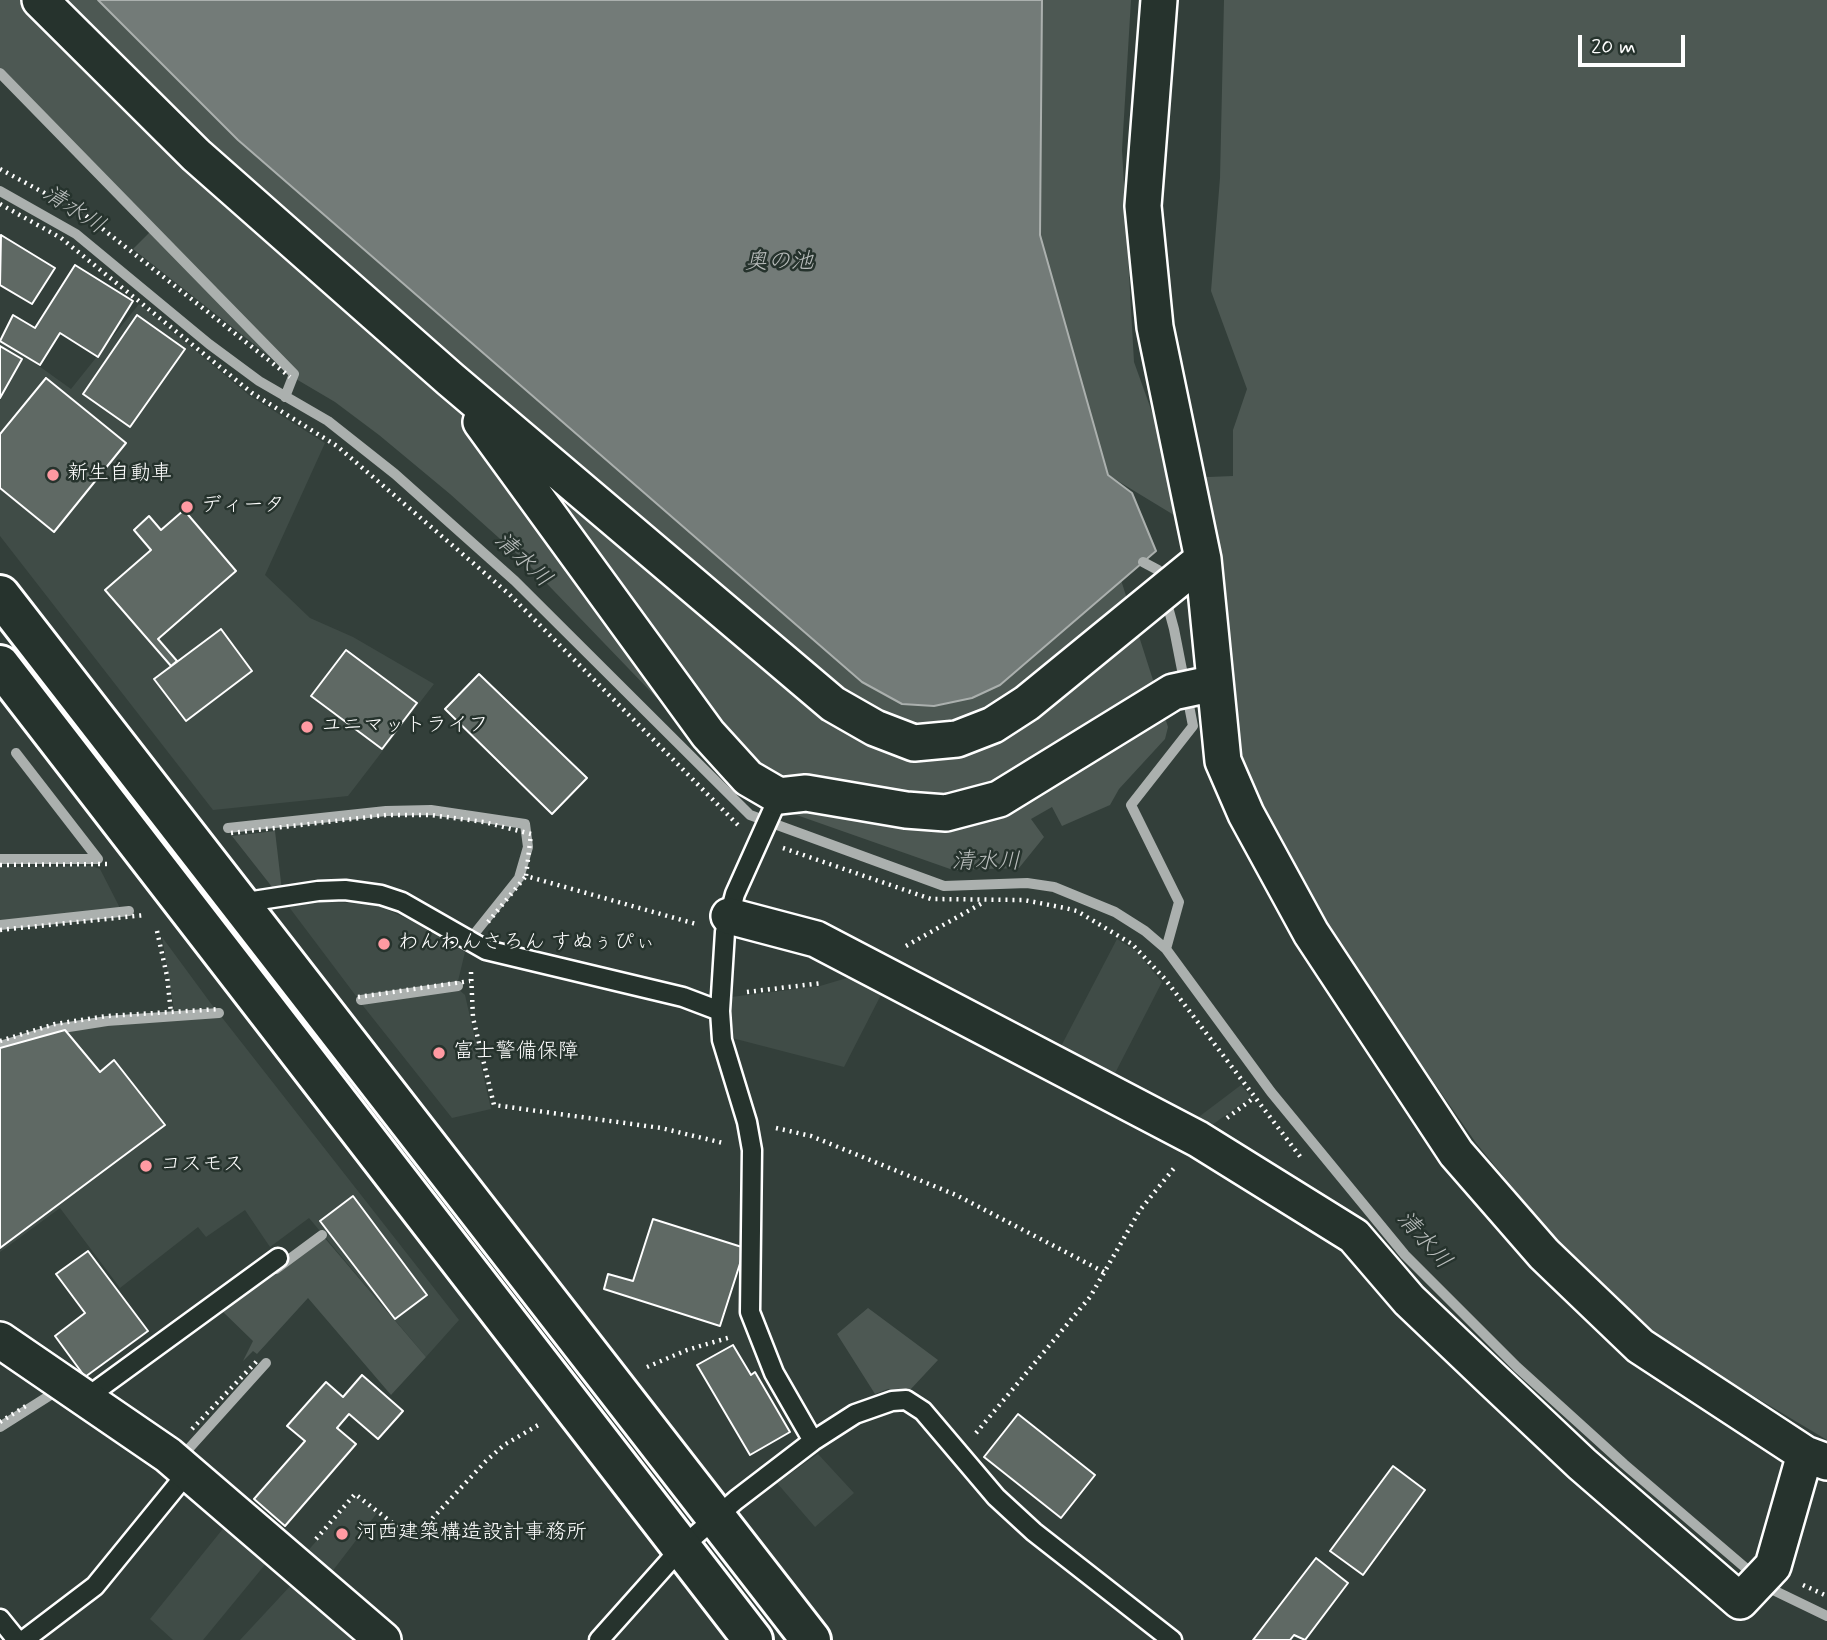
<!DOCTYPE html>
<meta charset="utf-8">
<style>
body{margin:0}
#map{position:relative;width:1827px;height:1640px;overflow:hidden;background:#333f3a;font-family:Mynerve,sans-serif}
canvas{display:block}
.scale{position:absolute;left:1578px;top:35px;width:107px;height:32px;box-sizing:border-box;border:4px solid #fff;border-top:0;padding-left:9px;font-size:21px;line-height:24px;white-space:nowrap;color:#fff;-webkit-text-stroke:5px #26332d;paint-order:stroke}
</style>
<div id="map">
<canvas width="1827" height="1640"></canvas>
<div class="scale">20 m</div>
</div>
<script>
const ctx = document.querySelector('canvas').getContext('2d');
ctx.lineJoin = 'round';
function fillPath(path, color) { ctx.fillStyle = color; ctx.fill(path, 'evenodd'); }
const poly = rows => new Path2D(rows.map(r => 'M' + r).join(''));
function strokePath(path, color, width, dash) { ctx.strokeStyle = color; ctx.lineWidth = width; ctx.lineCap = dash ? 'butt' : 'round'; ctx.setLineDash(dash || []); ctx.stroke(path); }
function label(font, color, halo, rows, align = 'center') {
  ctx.font = font + ' Mynerve,"Klee One",sans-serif'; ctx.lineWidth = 5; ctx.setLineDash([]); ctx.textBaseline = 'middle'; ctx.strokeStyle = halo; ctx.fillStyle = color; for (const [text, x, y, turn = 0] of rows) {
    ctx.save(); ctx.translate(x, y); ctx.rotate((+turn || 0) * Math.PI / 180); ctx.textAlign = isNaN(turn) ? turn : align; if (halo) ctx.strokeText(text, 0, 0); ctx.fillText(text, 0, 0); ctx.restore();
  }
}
const built = poly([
 [139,304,250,396,325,443,265,575,310,618,353,637,434,684,348,796,213,810,0,536,0,338,71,389],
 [92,866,100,869,121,910,0,922,0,867],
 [319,901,377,905,412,921,465,952,458,981,356,996,289,907],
 [162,937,215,1009,174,1010],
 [1117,939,1136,951,1162,982,1111,1081,1057,1054],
 [857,975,884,989,844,1067,732,1038,731,997,820,986],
 [457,988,465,995,491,1109,452,1118,360,1002],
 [220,1015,459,1320,426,1357,309,1218,270,1247,245,1210,206,1237,198,1227,120,1288,60,1208,0,1252,0,1048,56,1031],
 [1241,1085,1251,1097,1205,1130,1196,1119],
 [818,1454,854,1493,815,1527,777,1483],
 [356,1496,377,1513,328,1577,305,1554],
 [226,1525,268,1561,203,1640,173,1640,150,1619],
 [293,1583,356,1640,240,1640]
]);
const green = poly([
 [0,0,98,0,238,140,1000,685,1121,580,1168,727,1165,739,1119,789,1110,805,1062,826,1052,807,1031,819,1044,837,1019,868,953,870,788,812,729,773,528,564,450,494,379,435,335,402,296,379,297,373,153,229,0,70],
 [1042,0,1131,0,1122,150,1134,362,1175,476,1209,477,1233,476,1233,430,1247,389,1211,291,1220,178,1224,0,1827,0,1827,1440,1650,1334,1560,1245,1476,1143,1327,929,1259,815,1238,762,1238,712,1215,540,1108,475,1040,235],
 [150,232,293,375,133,249],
 [275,831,282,891,276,892,232,836],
 [323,1236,426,1357,391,1395,308,1298,257,1354,253,1351,243,1361,253,1341,221,1310],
 [868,1308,938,1360,910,1390,888,1389,875,1394,837,1334]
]);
const water = poly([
 [98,0,1042,0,1040,235,1108,475,1132,493,1156,551,1000,685,972,698,934,706,902,704,862,682,238,140,98,0]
]);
const stream = poly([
 [0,73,294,374,285,397],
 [0,191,76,234,209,344,259,381,328,421,395,474,515,581,750,815,944,886,1027,883,1054,887,1115,912,1145,931,1166,949,1271,1092,1405,1255,1517,1367,1624,1464,1769,1588,1827,1616],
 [1143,562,1158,570,1174,629,1193,726,1131,805,1179,902,1166,949],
 [16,753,98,859],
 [228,828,386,811,431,810,525,824,528,847,519,878,471,938],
 [0,859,98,859],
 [0,925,129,911],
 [361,1000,458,986],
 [0,1046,56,1029,107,1021,219,1013],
 [276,1269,322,1235],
 [0,1427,52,1394],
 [184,1454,266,1363]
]);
const building = poly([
 [1,235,55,268,32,304,0,285,1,235],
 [75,265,133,301,98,357,60,333,40,365,0,341,13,315,35,328,75,265],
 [137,315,185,349,130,427,83,394,137,315],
 [0,346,22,359,0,398,0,346],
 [46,378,126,443,54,532,0,488,0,434,46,378],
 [184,510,236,571,158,639,177,661,171,666,105,590,151,550,134,530,149,516,161,530,184,510],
 [221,629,252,671,186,721,154,679,221,629],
 [346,650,417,703,382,749,311,696,346,650],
 [479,674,587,778,552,814,445,709,479,674],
 [65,1030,100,1072,114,1060,165,1125,0,1248,0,1048,65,1030],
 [353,1196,427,1295,395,1319,320,1221,353,1196],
 [653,1219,745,1248,720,1326,604,1289,608,1274,633,1281,653,1219],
 [88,1251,148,1331,85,1377,55,1336,85,1313,56,1274,88,1251],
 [733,1345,751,1375,755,1372,790,1432,750,1455,697,1365,733,1345],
 [362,1375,403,1411,378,1439,349,1414,337,1428,356,1444,285,1526,254,1499,305,1441,287,1426,326,1382,343,1397,362,1375],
 [1018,1414,1095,1475,1061,1518,984,1457,1018,1414],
 [1393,1466,1425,1490,1363,1575,1330,1551,1393,1466],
 [1316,1558,1348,1583,1305,1640,1294,1635,1290,1640,1253,1640,1316,1558]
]);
const path = poly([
 [0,169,85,215,290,377],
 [0,204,61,238,252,393,337,446,509,594,738,825],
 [231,833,386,815,431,815,484,822,531,834,526,876,696,924],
 [783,848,931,899,1024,900,1065,908,1077,911,1132,944,1165,979,1302,1159],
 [0,865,108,864],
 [488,922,526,876],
 [0,930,145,915],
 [157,931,167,976,171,1013],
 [906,946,984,902],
 [471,972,473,1018,494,1105,661,1128,723,1143],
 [747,992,822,983],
 [358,997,470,981],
 [0,1041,55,1024,107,1016,220,1009],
 [1227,1118,1255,1097],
 [776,1128,811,1136,956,1195,1104,1272],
 [647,1367,687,1350,731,1337],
 [0,1422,29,1404],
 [192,1429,257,1361],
 [976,1433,1090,1297,1140,1210,1175,1167],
 [316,1539,355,1494,413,1539,486,1461,504,1445,540,1424],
 [1803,1585,1827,1596]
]);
const lane = poly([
 [779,796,735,894,725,932,720,1011,722,1040,747,1122,752,1150,750,1312,774,1373,813,1441],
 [240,903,318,891,345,890,381,895,402,902,486,950,683,997,720,1011],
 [86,1398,278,1258],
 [0,1619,17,1640],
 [24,1640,95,1586,188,1472],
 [599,1640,682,1547,736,1500,813,1441,855,1414,892,1401,906,1400,923,1411,996,1497,1034,1532,1172,1640]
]);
const street = poly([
 [40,0,196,155,450,379,833,704,875,728,914,743,957,739,993,725,1027,703,1203,559],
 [1159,0,1143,206,1155,327,1203,559,1223,761,1246,814,1311,933,1456,1153,1544,1254,1640,1346,1805,1454,1827,1462],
 [481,422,708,734,748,778,779,796,806,793,906,810,946,813,999,799,1173,692,1215,683],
 [729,916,816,939,1198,1139,1354,1236,1409,1300,1493,1380,1582,1464,1740,1601,1773,1566,1805,1454],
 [0,1340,168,1455,383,1640]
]);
const secondary = poly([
 [0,595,811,1640],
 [0,665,753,1640]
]);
const markers = [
 [53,475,7,"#ff9aa2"],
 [187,507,7,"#ff9aa2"],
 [307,727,7,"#ff9aa2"],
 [384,944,7,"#ff9aa2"],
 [439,1053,7,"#ff9aa2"],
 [146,1166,7,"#ff9aa2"],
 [342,1534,7,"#ff9aa2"]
];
const poiNames = [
 ["新生自動車",67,475],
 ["ディータ",201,507],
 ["ユニマットライフ",321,727],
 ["わんわんさろん すぬぅぴぃ",398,944],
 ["富士警備保障",453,1053],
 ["コスモス",160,1166],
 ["河西建築構造設計事務所",356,1534]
];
const waterNames = [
 ["清水川",73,211,33],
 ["奥の池",779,263],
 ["清水川",522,561,43],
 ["清水川",986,863],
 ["清水川",1423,1241,48]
];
fillPath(built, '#404c47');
fillPath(green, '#4d5853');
fillPath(water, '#737b78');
strokePath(water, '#abb0ae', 2);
strokePath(stream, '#abb0ae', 10);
fillPath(building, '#5f6964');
strokePath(building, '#fff', 2);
strokePath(lane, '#fff', 23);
strokePath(street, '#fff', 40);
strokePath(secondary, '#fff', 44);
strokePath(path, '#fff', 4.5, [2, 5]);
strokePath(lane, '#26332d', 18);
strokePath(street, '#26332d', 35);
strokePath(secondary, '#26332d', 38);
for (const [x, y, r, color] of markers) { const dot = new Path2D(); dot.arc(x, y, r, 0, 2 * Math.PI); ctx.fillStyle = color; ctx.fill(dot); strokePath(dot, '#26332d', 2.5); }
label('21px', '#fff', '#26332d', poiNames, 'left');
label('italic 23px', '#b9bdbc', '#26332d', waterNames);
</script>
